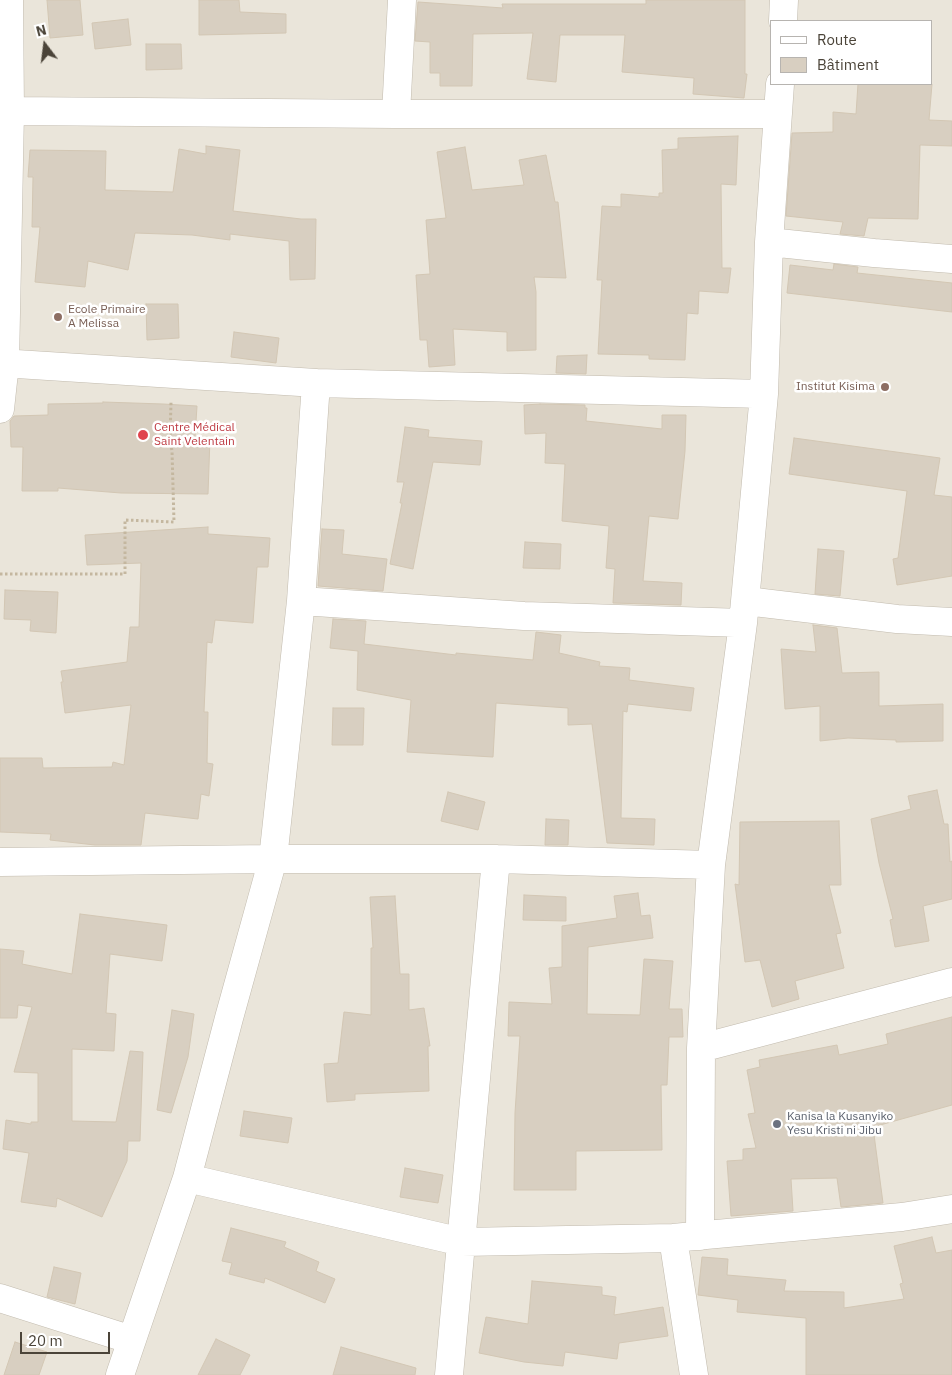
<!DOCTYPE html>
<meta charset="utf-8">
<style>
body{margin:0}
#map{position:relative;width:952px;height:1375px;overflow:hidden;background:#f6f3ec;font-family:"IBM Plex Sans",sans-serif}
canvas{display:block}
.legend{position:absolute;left:770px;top:20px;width:162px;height:65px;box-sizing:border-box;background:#fff;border:1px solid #b7b4b0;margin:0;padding:6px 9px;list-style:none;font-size:15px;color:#4b4439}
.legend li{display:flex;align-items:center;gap:10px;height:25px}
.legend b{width:25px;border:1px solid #b7b4b0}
.north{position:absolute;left:20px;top:20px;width:50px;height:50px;-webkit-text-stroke:4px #fff;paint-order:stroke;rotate:345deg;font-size:14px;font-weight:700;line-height:20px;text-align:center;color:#4b4439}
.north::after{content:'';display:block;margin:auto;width:18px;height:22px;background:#4b4439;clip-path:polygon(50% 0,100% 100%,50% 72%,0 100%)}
.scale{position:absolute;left:20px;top:1332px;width:90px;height:22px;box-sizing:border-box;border:2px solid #4b4439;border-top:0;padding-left:6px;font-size:15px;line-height:18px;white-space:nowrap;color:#4b4439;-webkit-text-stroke:4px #fff;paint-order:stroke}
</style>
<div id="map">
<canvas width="952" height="1375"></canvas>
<ul class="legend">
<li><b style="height:6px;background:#fff"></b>Route</li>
<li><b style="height:14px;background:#d8cfc1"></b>Bâtiment</li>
</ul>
<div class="north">N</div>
<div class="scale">20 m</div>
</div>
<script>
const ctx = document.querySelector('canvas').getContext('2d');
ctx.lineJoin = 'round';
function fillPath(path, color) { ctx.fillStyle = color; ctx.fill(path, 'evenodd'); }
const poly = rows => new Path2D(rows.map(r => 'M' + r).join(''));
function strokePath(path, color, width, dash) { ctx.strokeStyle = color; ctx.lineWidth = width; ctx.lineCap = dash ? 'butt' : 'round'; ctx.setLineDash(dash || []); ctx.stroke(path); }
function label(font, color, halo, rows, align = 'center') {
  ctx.font = font + ' "IBM Plex Sans",sans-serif'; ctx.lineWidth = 5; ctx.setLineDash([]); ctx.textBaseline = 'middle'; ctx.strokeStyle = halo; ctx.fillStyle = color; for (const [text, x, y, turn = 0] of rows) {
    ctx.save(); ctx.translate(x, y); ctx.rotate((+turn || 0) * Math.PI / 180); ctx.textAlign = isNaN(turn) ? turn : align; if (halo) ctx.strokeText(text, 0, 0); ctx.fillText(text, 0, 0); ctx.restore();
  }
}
const residential = poly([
 [0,0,952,0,952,1375,0,1375],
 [771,21,931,21,931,84,771,84]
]);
const building = poly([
 [47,0,80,0,83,35,50,38,47,0],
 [199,0,239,0,240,12,286,14,286,33,199,35,199,0],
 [646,0,745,0,745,74,747,74,744,98,693,94,694,78,622,72,625,35,560,35,556,82,527,79,533,33,473,34,472,86,440,86,440,73,430,73,430,42,415,41,418,2,503,8,502,4,646,4,646,0],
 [128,19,131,45,95,49,92,23,128,19],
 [146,44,181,44,182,69,146,70,146,44],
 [858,84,932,84,929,120,952,121,952,146,920,145,918,219,868,218,864,236,840,234,843,222,786,216,792,133,833,132,833,112,856,114,858,84],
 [738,136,736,185,721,184,722,268,731,268,728,293,699,291,698,314,687,313,685,360,649,359,649,355,598,354,602,280,597,280,602,206,621,207,621,194,659,197,659,193,663,193,662,150,678,149,678,138,738,136],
 [206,146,240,150,233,211,301,219,316,219,315,279,290,280,289,241,230,234,230,240,192,235,135,233,128,270,88,261,85,287,35,282,40,227,32,227,33,177,28,177,30,150,106,151,105,190,173,192,179,149,206,154,206,146],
 [465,147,472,190,524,185,519,160,546,155,555,202,558,202,566,278,534,277,536,292,536,350,507,351,507,332,453,329,455,365,429,367,427,340,420,340,416,275,430,274,426,220,446,218,437,152,465,147],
 [834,264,858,267,857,273,952,283,952,312,787,293,790,265,833,270,834,264],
 [146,304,178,304,179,338,147,340,146,304],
 [234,332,279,338,276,363,231,357,234,332],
 [587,355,586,374,556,373,557,356,587,355],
 [103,402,163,404,197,406,195,437,210,438,208,494,121,493,58,488,58,491,22,491,23,447,11,447,10,421,14,416,48,415,48,404,103,403,103,402],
 [540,404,585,405,585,408,587,408,586,421,662,429,662,415,686,415,685,451,678,519,649,516,643,581,682,583,681,605,613,603,615,569,606,568,609,526,562,521,565,464,545,463,546,433,525,434,524,405,540,404],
 [405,427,429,430,428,437,482,441,480,465,433,462,413,569,390,564,402,503,400,503,404,482,397,482,405,427],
 [794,438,940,458,934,495,952,497,952,576,897,585,893,559,898,558,907,491,789,474,794,438],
 [208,527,208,534,270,538,268,567,257,567,253,623,215,620,212,643,207,642,204,712,208,712,207,763,213,764,209,796,201,794,198,819,145,813,141,845,95,845,50,840,51,834,0,832,0,758,42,758,43,768,112,767,113,762,124,765,131,705,65,713,61,682,63,682,61,671,127,662,130,627,139,627,141,563,87,565,85,535,208,527],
 [322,529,344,530,342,554,387,559,383,591,318,586,322,529],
 [525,542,561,544,560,569,523,568,525,542],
 [818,549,844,551,840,596,815,594,818,549],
 [5,590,58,592,56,633,30,631,31,620,4,619,5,590],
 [333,619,366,621,364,644,456,655,456,653,533,660,536,632,561,635,559,653,600,662,599,666,630,668,629,680,694,688,691,711,628,704,627,712,623,711,621,818,655,819,654,845,607,843,592,724,568,725,568,708,496,703,493,757,407,752,411,700,357,690,358,651,330,648,333,619],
 [813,625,837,628,842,673,879,672,879,706,943,704,943,741,896,742,896,740,848,738,820,741,820,706,785,709,781,649,816,652,813,625],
 [333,708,364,708,363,745,332,745,333,708],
 [937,790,944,824,948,824,950,862,952,861,952,899,923,906,929,941,895,947,890,920,893,919,879,863,871,819,911,809,908,796,937,790],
 [448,792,485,802,478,830,441,821,448,792],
 [546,819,569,820,568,845,545,845,546,819],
 [839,821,841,885,829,885,841,933,836,934,844,968,795,981,799,999,772,1007,760,960,745,962,735,884,739,885,740,822,839,821],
 [638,893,641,916,650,915,653,938,588,947,587,1014,640,1015,644,959,673,961,669,1009,682,1009,683,1037,669,1037,667,1085,661,1085,662,1150,576,1151,576,1190,514,1190,515,1113,520,1036,508,1036,509,1002,552,1004,549,968,562,967,562,926,617,918,614,896,638,893],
 [524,895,566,897,566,921,523,920,524,895],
 [395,896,400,974,409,974,409,1010,424,1008,430,1046,428,1046,429,1091,355,1094,355,1100,327,1102,324,1064,338,1063,344,1012,371,1015,371,948,373,948,370,897,395,896],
 [80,914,167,925,162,961,110,954,106,1013,116,1014,114,1051,72,1049,72,1121,116,1122,130,1051,143,1052,140,1141,128,1141,127,1161,102,1217,57,1198,56,1207,21,1202,29,1153,3,1149,6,1120,31,1124,31,1122,38,1122,38,1073,14,1072,32,1007,18,1005,17,1018,0,1018,0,949,24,951,22,964,72,974,80,914],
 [172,1010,194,1014,188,1057,171,1113,157,1110,172,1010],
 [952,1017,952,1105,873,1127,883,1203,841,1207,837,1178,791,1179,793,1211,731,1216,727,1161,743,1160,743,1149,756,1148,748,1114,755,1113,747,1070,760,1067,759,1060,837,1045,839,1055,888,1044,886,1034,952,1017],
 [244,1111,292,1118,288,1143,240,1136,244,1111],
 [405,1168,443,1175,438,1203,400,1197,405,1168],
 [231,1228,286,1242,284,1247,319,1262,316,1271,335,1279,325,1303,265,1278,264,1283,229,1274,232,1263,222,1261,231,1228],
 [932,1237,936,1253,952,1250,952,1375,806,1375,806,1318,737,1312,738,1300,698,1295,702,1257,728,1259,727,1275,786,1280,784,1291,844,1292,844,1308,904,1299,900,1284,903,1283,894,1246,932,1237],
 [54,1267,81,1273,75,1304,47,1297,54,1267],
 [532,1281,602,1287,602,1295,616,1297,614,1315,663,1307,668,1336,619,1343,617,1359,565,1352,563,1366,524,1362,479,1353,486,1317,528,1324,532,1281],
 [216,1339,250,1355,240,1375,198,1375,216,1339],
 [15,1342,47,1352,39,1375,4,1375,15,1342],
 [341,1347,416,1368,415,1375,333,1375,341,1347]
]);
const path = poly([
 [0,574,125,574,125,520,174,522,172,451,170,440,171,402]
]);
const street = poly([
 [783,21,784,0],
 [10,111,396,114,778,114],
 [396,114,402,0],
 [769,242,874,253,952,259],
 [0,363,316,383,764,394],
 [0,409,5,363,10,111,9,0],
 [301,601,524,616,743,623],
 [746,601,897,619,952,622],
 [0,862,273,859,496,859,711,865],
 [701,1048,952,982],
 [187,1178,462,1242,673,1238,902,1217,952,1209],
 [700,1236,701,1048,711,865,743,623,764,394,769,242,780,84],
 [673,1238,694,1375],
 [0,1298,132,1340],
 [120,1375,187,1178,229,1018,273,859,301,601,316,383],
 [449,1375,496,859]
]);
const markers = [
 [58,317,5,"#8d6e63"],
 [885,387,5,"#8d6e63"],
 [143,435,6,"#e0444e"],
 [777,1124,5,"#6b7280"]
];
const educationNames = [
 ["Ecole Primaire",68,310],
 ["A Melissa",68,324],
 ["Institut Kisima",875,387,"right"]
];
const healthNames = [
 ["Centre Médical",154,428],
 ["Saint Velentain",154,442]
];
const worshipNames = [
 ["Kanisa la Kusanyiko",787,1117],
 ["Yesu Kristi ni Jibu",787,1131]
];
fillPath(residential, '#eae5da');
fillPath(building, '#d8cfc1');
strokePath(building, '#d3c7b4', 1);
strokePath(street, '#c2bbae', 29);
strokePath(path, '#c4b79f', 3, [2.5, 2.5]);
strokePath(street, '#fff', 28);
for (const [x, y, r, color] of markers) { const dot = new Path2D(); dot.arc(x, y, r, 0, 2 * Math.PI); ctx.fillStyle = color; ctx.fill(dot); strokePath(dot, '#fff', 2); }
label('12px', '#785e54', '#fff', educationNames, 'left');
label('12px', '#be3a42', '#fff', healthNames, 'left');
label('12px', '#5b616d', '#fff', worshipNames, 'left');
</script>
